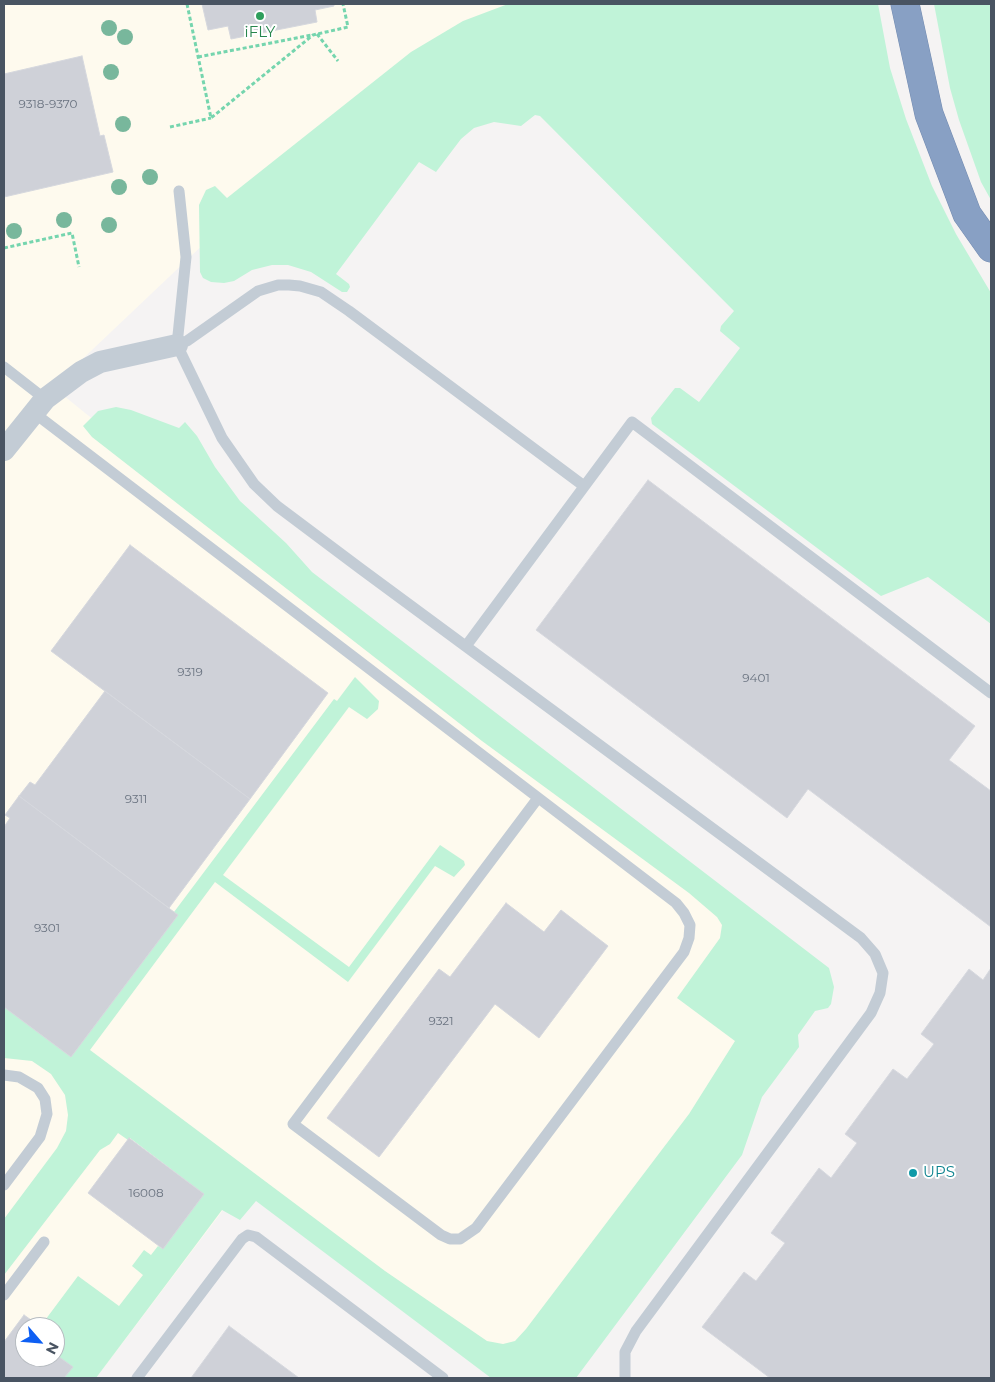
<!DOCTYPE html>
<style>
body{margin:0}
#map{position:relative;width:995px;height:1382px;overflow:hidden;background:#f5f3f3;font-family:Montserrat,sans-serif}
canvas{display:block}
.frame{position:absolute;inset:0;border:5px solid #495462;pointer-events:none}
.north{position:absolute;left:15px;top:1317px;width:50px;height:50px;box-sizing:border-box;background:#fff;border:1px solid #b6bbc0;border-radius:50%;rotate:117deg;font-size:14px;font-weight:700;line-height:20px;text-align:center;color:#495462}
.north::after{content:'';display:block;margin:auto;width:18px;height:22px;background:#0e5ff3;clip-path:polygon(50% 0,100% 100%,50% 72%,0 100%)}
</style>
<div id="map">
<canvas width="995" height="1382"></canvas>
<div class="frame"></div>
<div class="north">N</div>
</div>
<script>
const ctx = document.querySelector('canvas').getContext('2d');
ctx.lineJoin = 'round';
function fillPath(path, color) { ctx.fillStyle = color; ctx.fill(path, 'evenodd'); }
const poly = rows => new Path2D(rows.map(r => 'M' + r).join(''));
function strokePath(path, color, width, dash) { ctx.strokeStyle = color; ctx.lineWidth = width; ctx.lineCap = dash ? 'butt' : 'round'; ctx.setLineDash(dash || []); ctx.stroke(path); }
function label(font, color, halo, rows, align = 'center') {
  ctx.font = font + ' Montserrat,sans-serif'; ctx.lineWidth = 4; ctx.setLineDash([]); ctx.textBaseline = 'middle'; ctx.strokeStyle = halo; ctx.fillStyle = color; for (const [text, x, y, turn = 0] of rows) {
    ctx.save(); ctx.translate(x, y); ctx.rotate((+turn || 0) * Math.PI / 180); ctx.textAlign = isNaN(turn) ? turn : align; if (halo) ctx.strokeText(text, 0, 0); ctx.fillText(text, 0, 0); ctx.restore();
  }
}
const commercial = poly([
 [4,4,575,4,209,239,53,387,168,480,820,970,519,1371,245,1181,96,1378,4,1378],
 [25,1327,55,1327,55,1357,25,1357]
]);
const green = poly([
 [508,4,878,4,890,68,906,119,932,186,956,234,991,293,991,624,928,577,881,596,652,424,651,418,675,388,680,388,699,402,740,348,720,331,721,326,734,311,540,116,535,115,521,126,494,122,474,128,461,139,436,172,419,162,336,274,349,284,350,287,347,292,342,292,311,272,288,265,272,265,252,270,234,281,224,283,211,282,203,278,200,272,199,205,206,190,215,186,227,198,411,52,463,21],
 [934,4,991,4,991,200,981,182,959,120,950,88],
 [116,407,131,410,179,428,185,422,197,436,215,467,240,501,286,543,312,572,829,968,834,987,831,1004,828,1008,815,1011,798,1035,799,1047,762,1097,742,1155,576,1378,491,1378,256,1201,240,1220,222,1210,96,1378,64,1378,72,1367,55,1354,55,1327,40,1327,78,1276,119,1306,143,1275,132,1266,144,1250,151,1255,158,1246,163,1249,204,1194,130,1138,128,1140,118,1133,110,1144,100,1150,4,1275,4,1219,57,1148,66,1131,68,1115,65,1095,51,1074,32,1061,4,1058,4,1007,71,1057,178,915,174,912,334,699,337,701,355,677,379,701,378,709,367,719,349,707,223,875,349,967,440,845,464,861,465,865,454,877,435,866,348,982,215,882,90,1050,385,1271,487,1341,503,1344,515,1341,526,1329,689,1114,735,1041,677,998,720,938,722,925,717,917,689,893,482,741,92,437,83,426,98,411]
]);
const building = poly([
 [202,4,334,4,334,6,315,10,317,22,231,39,228,26,208,30,202,4],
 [82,56,100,136,104,135,113,172,4,197,4,74,82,56],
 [648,480,975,726,949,760,991,791,991,927,808,789,787,818,536,630,648,480],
 [130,545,328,693,250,799,51,651,130,545],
 [105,691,250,799,169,908,19,796,30,782,35,785,105,691],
 [19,796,178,915,71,1057,4,1007,4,827,10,818,5,815,19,796],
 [506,903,544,932,561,910,608,946,539,1038,495,1004,379,1157,327,1118,439,969,450,977,506,903],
 [991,968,991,1378,770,1378,702,1327,744,1272,756,1281,785,1243,771,1233,819,1168,831,1178,857,1143,845,1134,893,1069,907,1079,934,1044,921,1034,969,969,983,980,991,968],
 [129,1138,204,1194,163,1249,88,1193,129,1138],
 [24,1315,41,1327,25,1327,25,1357,55,1357,55,1354,73,1367,64,1378,4,1378,4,1342,24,1315],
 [229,1326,299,1378,191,1378,229,1326]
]);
const path = poly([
 [187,4,211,118,313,35,348,27,343,4],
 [317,34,338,61],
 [198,57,312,35],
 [170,127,211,118],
 [4,248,72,233,79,267]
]);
const service = poly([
 [179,191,186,257,177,345,222,438,254,484,277,506,361,569,861,938,875,954,883,973,880,993,871,1013,636,1331,625,1352,625,1378],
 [177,345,187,341,258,291,278,285,289,285,300,286,321,292,349,311,584,486],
 [4,367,45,399],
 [33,412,676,903,684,913,690,925,689,938,684,952,476,1228,460,1239,450,1239,441,1235,293,1124,538,798],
 [466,646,632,422,991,693],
 [4,1075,19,1077,38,1088,45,1099,47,1114,40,1137,4,1185],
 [4,1295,44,1242],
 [137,1378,242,1239,248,1235,256,1237,443,1378]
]);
const minor = poly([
 [4,450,45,399,81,372,100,362,177,345]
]);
const motorway = poly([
 [905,4,929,114,967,214,991,248]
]);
const trees = [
 [109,28],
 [125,37],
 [111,72],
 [123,124],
 [150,177],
 [119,187],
 [64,220],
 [109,225],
 [14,231]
];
const markers = [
 [260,16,5,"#2e9e5b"],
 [913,1173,5,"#0f9aa8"]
];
const numberNames = [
 ["9318-9370",48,104],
 ["9319",190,672],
 ["9401",756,678],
 ["9311",136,799],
 ["9301",47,928],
 ["9321",441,1021],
 ["16008",146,1193]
];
const leisureNames = [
 ["iFLY",260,33]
];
const cultureNames = [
 ["UPS",923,1173]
];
fillPath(commercial, '#fefaee');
fillPath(green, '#c0f3d8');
fillPath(building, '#cfd1d8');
strokePath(building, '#d6d8de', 1);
strokePath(motorway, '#738bb0', 29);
strokePath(path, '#75d5ae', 3, [4, 2.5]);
strokePath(service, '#c3ccd5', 11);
strokePath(minor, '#c3ccd5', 22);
strokePath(motorway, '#88a0c4', 28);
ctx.fillStyle = '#78b79c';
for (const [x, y] of trees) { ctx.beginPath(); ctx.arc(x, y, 8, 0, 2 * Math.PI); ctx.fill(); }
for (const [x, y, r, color] of markers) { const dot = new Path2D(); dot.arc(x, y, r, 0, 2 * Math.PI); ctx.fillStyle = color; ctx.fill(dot); strokePath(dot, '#fff', 2); }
label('12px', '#6a7380', null, numberNames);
label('15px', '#27864d', '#fff', leisureNames);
label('15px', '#0d838f', '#fff', cultureNames, 'left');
</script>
